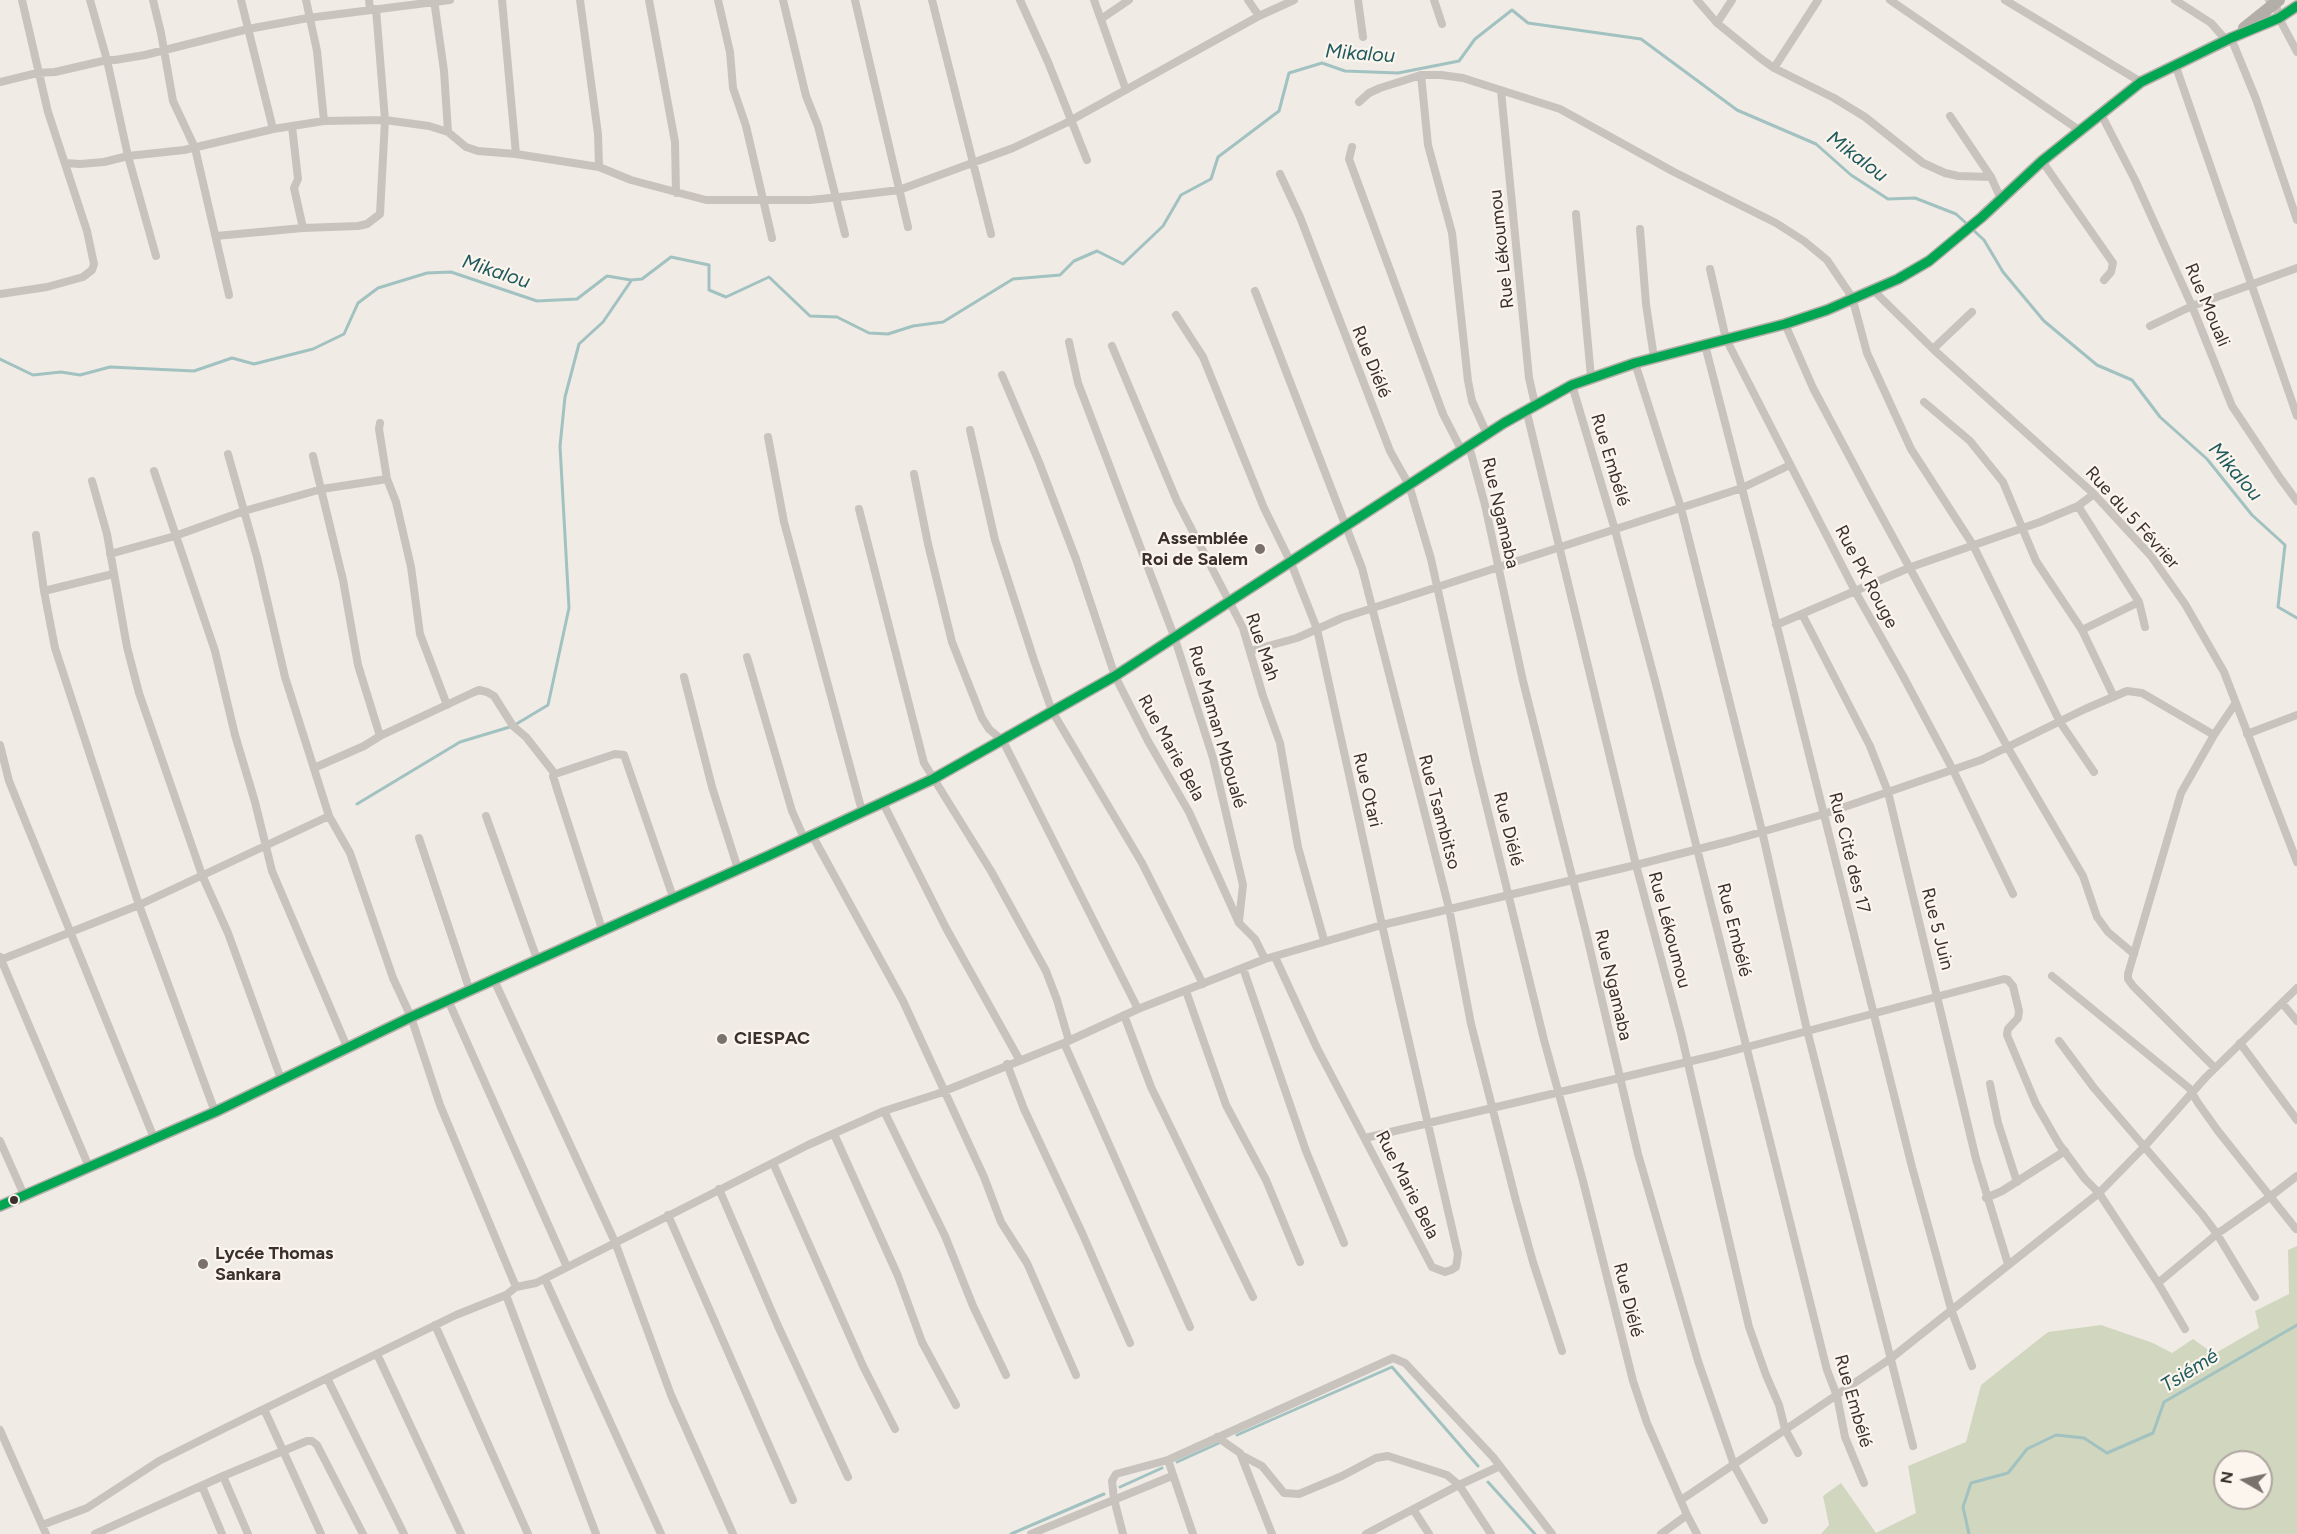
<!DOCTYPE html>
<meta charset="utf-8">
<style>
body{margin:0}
#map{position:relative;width:2297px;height:1534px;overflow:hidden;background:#f0ebe5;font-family:Figtree,sans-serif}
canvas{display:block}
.north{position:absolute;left:2213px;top:1450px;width:60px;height:60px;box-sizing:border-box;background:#fbf5ee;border:2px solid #aea6a0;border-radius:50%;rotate:279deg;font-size:16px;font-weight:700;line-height:24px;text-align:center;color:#3b302b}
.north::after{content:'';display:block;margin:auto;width:21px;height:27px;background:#7a716c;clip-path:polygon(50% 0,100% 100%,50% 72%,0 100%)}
</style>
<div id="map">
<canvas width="2297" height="1534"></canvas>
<div class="north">N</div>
</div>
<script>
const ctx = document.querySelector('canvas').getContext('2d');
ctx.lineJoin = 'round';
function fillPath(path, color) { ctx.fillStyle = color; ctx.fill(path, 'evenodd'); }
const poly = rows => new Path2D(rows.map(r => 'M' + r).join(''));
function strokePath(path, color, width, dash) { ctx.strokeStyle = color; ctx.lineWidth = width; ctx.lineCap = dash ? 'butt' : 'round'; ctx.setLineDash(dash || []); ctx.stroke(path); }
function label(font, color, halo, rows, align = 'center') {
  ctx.font = font + ' Figtree,sans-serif'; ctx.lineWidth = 4.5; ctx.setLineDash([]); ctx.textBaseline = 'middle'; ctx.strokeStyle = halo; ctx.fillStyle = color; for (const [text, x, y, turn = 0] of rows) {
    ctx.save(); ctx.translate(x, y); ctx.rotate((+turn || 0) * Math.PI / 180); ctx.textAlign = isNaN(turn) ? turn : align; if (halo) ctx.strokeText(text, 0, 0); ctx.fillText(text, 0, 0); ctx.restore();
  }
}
const green = poly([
 [2297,1246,2297,1534,1821,1534,1829,1525,1823,1496,1841,1483,1876,1533,1916,1513,1908,1466,1966,1442,1981,1385,2048,1332,2101,1325,2153,1343,2172,1353,2193,1339,2214,1354,2259,1328,2255,1311,2289,1294,2288,1250],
 [2225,1462,2261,1462,2261,1498,2225,1498]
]);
const stream = poly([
 [1971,228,1984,240,2003,272,2044,321,2097,365,2132,380,2160,417,2207,459,2252,515,2285,545,2278,607,2297,618],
 [0,359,33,375,61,372,80,375,110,367,194,371,232,358,254,364,313,349,344,334,358,303,378,288,427,273,451,272,537,301,577,299,607,276,631,280,642,279,671,257,709,265,709,290,726,297,769,277,810,316,837,317,869,333,888,334,913,326,943,322,1013,279,1060,275,1074,261,1097,251,1123,264,1163,226,1181,195,1211,179,1218,157,1279,111,1289,73,1322,63,1345,71,1398,73,1459,61,1475,39,1512,10,1528,23,1641,39,1737,110,1816,144,1851,175,1888,199,1915,198,1956,214,1967,224],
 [357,804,460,742,513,726,548,705,569,608,560,446,565,397,579,344,603,322,631,281],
 [1237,1435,1392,1367,1478,1466],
 [1177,1462,1219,1443],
 [1488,1482,1535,1534],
 [1120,1487,1162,1468],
 [1011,1534,1104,1494],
 [1969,1534,1963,1507,1971,1483,2008,1473,2027,1449,2056,1435,2084,1438,2107,1453,2153,1433,2164,1402,2297,1325]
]);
const minor = poly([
 [90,0,107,60,128,156,156,256],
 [153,0,161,33,173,101,195,148,229,295],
 [241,0,273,129],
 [306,0,317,51,324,121],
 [369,0,370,9],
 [434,0,444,71,448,132],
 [502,0,516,154],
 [580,0,598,134,599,167],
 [649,0,675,142,676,193],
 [718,0,730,52,733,88,746,126,772,238],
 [783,0,806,96,818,126,845,234],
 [855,0,908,227],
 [932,0,991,234],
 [1020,0,1048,62,1087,160],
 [1094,0,1126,90],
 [1248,0,1259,16],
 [1358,0,1363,37],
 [1434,0,1442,24],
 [1697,0,1717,23,1760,58,1774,68,1834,98,1865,117,1923,163,1945,173,1958,176,1991,177],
 [1890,0,2079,130],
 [2005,0,2141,82],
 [2175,0,2211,23,2226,40],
 [2269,0,2276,4,2279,18,2297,52],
 [1101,19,1129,0],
 [1717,23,1732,0],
 [2231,38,2256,99,2297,220],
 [2175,64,2297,416],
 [1774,68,1818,0],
 [1421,75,1428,145,1452,233,1468,381,1472,401,1487,434],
 [0,82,37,73,55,72,107,60,115,60,145,55,248,29,308,18,450,0],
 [1501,91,1529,378,1535,404],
 [1359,102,1369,93,1380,88,1421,75,1441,75,1463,78,1560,109,1674,172,1776,223,1804,241,1827,260,1852,297,1867,353,1911,449,1973,545,2060,722,2094,772],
 [2101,114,2135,180,2192,306,2232,406,2280,478,2297,501],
 [1950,116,1991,177,2001,199],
 [292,126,298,179,294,188,303,228],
 [1352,147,1349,159,1443,414,1462,451],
 [2042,161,2113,263,2111,272,2104,280],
 [65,163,80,164,104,162,128,156,184,150,273,129,324,121,385,120,429,126,448,132,466,147,478,151,516,154,599,167,631,180,706,200,810,200,850,196,899,190,1013,148,1066,123,1259,16,1294,0],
 [1280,174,1300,217,1390,451,1409,485,1431,559,1476,763,1544,1040,1583,1181,1633,1381,1647,1423,1687,1515,1697,1534],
 [1576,214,1591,377],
 [1640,229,1646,304,1654,358],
 [216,236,303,228,358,226,367,224,380,214,385,120,376,9],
 [1710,269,1726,339,1855,591,1903,676,1953,770,2013,894],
 [1872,289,1933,349,2094,494,2151,556,2185,604,2224,672,2297,862],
 [1255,291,1362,568,1449,908,1471,1024,1516,1201,1533,1262,1562,1351],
 [0,294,47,287,83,277,92,270,94,264,87,231,48,112,22,0],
 [1176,315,1203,357,1264,508,1291,563,1317,629,1382,925,1458,1254,1456,1267,1451,1270,1445,1272,1432,1267,1317,1048,1275,957],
 [1785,324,1813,388,1871,497,2008,748,2083,876,2097,917,2108,932,2134,954],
 [2150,326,2192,306,2297,268],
 [1069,342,1078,383,1174,636,1213,758,1243,885,1239,921],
 [1705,345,1760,558,1912,1167,1951,1309,1972,1366],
 [1112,346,1177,501,1243,628,1263,696,1280,743,1298,847,1324,940],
 [1933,349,1972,312],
 [1635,363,1681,508,1762,831,1807,1030,1913,1446],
 [1002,375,1039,462,1076,559,1115,676,1148,741,1189,812,1239,923,1255,939,1265,959],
 [1572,385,1615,530,1657,688,1827,1370,1837,1396,1845,1437,1864,1483],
 [1924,402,1970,441,2003,482,2036,561,2082,630,2114,697],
 [1526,409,1636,865,1681,1033,1749,1327,1766,1375,1779,1405,1785,1429,1798,1453],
 [380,423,379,429,387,479,396,502,411,567,420,634,447,705],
 [970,430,995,540,1034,660,1052,711,1142,863,1203,984],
 [768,437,784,522,862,811],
 [1469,446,1485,505,1523,681,1585,928,1638,1154,1698,1361,1734,1465,1764,1520],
 [228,454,257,557,285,677,329,816,350,853,393,978,411,1017,440,1105,516,1287],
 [313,456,343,580,358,665,380,736],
 [154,471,215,651,235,735,255,802,272,871,347,1047],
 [914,474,928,544,952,642,982,718,989,729,1003,741,1138,1009],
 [92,481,107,534,127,647,139,693,202,875,228,933,281,1079],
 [2078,506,2139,602,2145,627],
 [859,509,924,763,991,871,1046,971,1057,1000,1069,1041],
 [36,535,44,591,55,648,139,905,215,1112],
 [110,554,175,536,244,511,322,489,387,479],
 [44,591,113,574],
 [1802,614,1870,746,1888,792,1976,1159,2008,1264],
 [1776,625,1911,567,2040,522,2078,506,2094,494],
 [2082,630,2139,602],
 [1250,651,1297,638,1342,618,1742,488,1790,465],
 [747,657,792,811,804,838],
 [684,677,712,787,738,869],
 [2247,734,2297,715],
 [0,745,9,781,154,1138],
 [314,768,364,746,380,736,472,693,479,690,487,692,494,696,513,726,526,737,555,774,553,776,557,789,602,929],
 [555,774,615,754,624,755,673,897],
 [882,801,946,928,1019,1059],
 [486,816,537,959],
 [812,835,903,1001,984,1177,1001,1222,1027,1263,1076,1375],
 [419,838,470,991],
 [0,957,89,1167],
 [0,960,139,905,329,816],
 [1243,968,1306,1151,1344,1243],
 [2052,976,2189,1088,2198,1103,2218,1131,2296,1229],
 [494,980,615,1242,671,1395,733,1534],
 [1186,991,1226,1105,1266,1180,1300,1262],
 [448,1000,567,1267],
 [2282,1003,2297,1021],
 [1124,1015,1151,1087,1253,1297],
 [2059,1041,2094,1088,2202,1214,2217,1234,2255,1297],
 [1064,1043,1190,1327],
 [2240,1043,2297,1120],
 [1007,1064,1024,1109,1083,1235,1130,1343],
 [2215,1068,2133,986,2128,979,2128,974,2181,793,2214,735,2235,704],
 [1990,1084,1998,1123,2017,1182],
 [884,1111,945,1236,973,1306,1006,1375],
 [834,1134,898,1276,922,1342,956,1405],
 [1365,1138,1717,1055,2004,979,2008,980,2013,986,2019,1011,2018,1018,2008,1029,2007,1035,2036,1104,2059,1144,2085,1179,2099,1193,2158,1283,2185,1329],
 [0,1141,24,1195],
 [773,1163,863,1366,895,1429],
 [719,1189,778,1326,848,1477],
 [1986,1198,2002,1191,2065,1151],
 [668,1215,793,1500],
 [545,1279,661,1534],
 [2158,1283,2217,1234,2271,1196,2297,1176],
 [506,1295,596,1534],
 [435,1325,528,1534],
 [377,1354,461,1534],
 [327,1378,404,1534],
 [264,1409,321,1534],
 [0,1430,46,1534],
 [1217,1437,1240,1453,1272,1534],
 [1241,1455,1262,1466,1284,1493,1299,1494,1342,1476,1376,1458,1388,1456,1447,1475,1459,1485,1491,1534],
 [1168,1460,1193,1534],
 [223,1476,248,1534],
 [202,1486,222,1534],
 [1681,1500,1890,1359,2099,1193,2144,1147,2206,1077,2297,988],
 [1413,1509,1429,1534],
 [42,1525,87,1508,159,1461,225,1428,456,1315,506,1295,516,1287,536,1283,808,1145,884,1111,937,1094,1064,1043,1138,1009,1265,959,1382,925,1636,865,1730,841,1824,814,1981,760,2085,709,2127,691,2142,693,2214,735],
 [95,1534,223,1476,307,1441,312,1441,317,1445,363,1534],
 [1031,1534,1172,1476],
 [1123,1534,1114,1499,1112,1481,1116,1474,1168,1460,1393,1358,1405,1363,1493,1457,1552,1534],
 [1366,1534,1459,1485,1500,1466],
 [1661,1534,1687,1515]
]);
const trunk = poly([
 [2244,28,2279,0],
 [0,1206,215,1112,411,1017,770,855,933,779,1115,676,1504,423,1572,385,1635,363,1785,324,1827,310,1898,279,1929,261,1982,217,2042,161,2141,82,2231,38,2279,18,2297,6]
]);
const bus1 = poly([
 [0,1206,215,1112,411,1017,770,855,933,779,1115,676,1504,423,1572,385,1635,363,1785,324,1827,310,1898,279,1929,261,1982,217,2042,161,2141,82,2231,38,2279,18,2297,6]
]);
const markers = [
 [1260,549,6,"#7a716c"],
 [722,1039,6,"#7a716c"],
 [14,1200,5,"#3b302b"],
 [203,1264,6,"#7a716c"]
];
const streetNames = [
 ["Rue Lékoumou",1502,249,-96],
 ["Rue Mouali",2207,305,67],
 ["Rue Diélé",1371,362,68],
 ["Rue Embélé",1610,460,73],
 ["Rue Ngamaba",1500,513,77],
 ["Rue du 5 Février",2132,518,48],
 ["Rue PK Rouge",1866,577,62],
 ["Rue Mah",1262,647,71],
 ["Rue Maman Mboualé",1217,727,74],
 ["Rue Marie Bela",1171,748,61],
 ["Rue Otari",1367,790,77],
 ["Rue Tsambitso",1439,812,75],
 ["Rue Diélé",1508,829,76],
 ["Rue Cité des 17",1849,853,76],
 ["Rue 5 Juin",1937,929,76],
 ["Rue Lékoumou",1669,930,75],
 ["Rue Embélé",1734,930,76],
 ["Rue Ngamaba",1613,985,77],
 ["Rue Marie Bela",1407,1185,63],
 ["Rue Diélé",1628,1300,76],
 ["Rue Embélé",1853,1401,74]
];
const poiNames = [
 ["Assemblée",1248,539,"right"],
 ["Roi de Salem",1248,560,"right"],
 ["CIESPAC",734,1039],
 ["Lycée Thomas",215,1254],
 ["Sankara",215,1275]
];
const waterNames = [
 ["Mikalou",1360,54,4],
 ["Mikalou",1857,157,37],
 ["Mikalou",496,272,18],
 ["Mikalou",2235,472,49],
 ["Tsiémé",2190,1371,-32]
];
fillPath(green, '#d1d6bf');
strokePath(stream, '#a1c2c1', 3);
strokePath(minor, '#c9c3be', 8);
strokePath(trunk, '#b4aea8', 12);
strokePath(bus1, '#00a651', 9);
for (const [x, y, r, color] of markers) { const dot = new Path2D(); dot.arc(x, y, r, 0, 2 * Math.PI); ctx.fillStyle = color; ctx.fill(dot); strokePath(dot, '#fbf5ee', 2); }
label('18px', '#3b302b', '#fbf5ee', streetNames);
label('bold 18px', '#3b302b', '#fbf5ee', poiNames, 'left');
label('italic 20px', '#1f5a5e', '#fbf5ee', waterNames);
</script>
